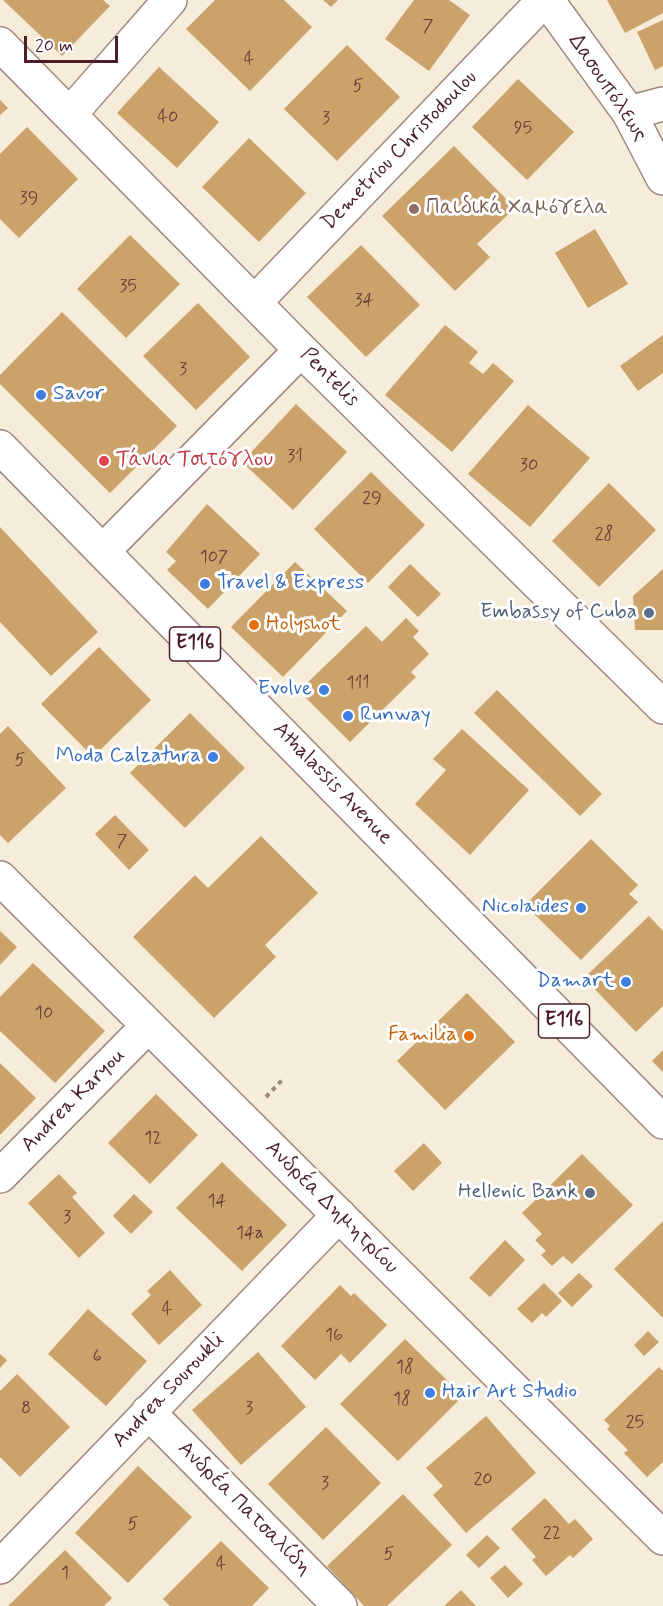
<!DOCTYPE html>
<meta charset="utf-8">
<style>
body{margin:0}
#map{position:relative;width:663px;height:1606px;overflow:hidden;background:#f5ecd9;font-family:Mynerve,sans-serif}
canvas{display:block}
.scale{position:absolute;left:24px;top:36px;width:94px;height:27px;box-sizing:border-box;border:3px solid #4a1f2b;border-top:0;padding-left:8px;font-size:18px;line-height:21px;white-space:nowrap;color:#4a1f2b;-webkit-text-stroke:4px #fff;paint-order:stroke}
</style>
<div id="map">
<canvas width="663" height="1606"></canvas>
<div class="scale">20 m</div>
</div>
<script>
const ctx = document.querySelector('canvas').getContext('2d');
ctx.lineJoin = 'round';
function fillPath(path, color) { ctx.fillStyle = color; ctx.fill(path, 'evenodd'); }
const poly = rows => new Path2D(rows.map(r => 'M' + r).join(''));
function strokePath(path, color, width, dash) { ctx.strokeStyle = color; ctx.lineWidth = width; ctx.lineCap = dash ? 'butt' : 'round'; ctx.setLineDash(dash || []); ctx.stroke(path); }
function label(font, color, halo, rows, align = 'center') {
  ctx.font = font + ' Mynerve,sans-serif'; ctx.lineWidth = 6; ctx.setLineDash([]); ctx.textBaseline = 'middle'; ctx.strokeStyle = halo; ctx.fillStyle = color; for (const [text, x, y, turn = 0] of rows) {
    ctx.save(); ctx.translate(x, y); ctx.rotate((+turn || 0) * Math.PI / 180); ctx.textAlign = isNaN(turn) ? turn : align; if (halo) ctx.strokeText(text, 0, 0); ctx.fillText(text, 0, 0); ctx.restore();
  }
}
const building = poly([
 [3,0,103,0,110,6,62,56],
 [215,0,284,0,312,27,250,91,186,29],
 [323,0,338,0,331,7],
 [414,0,449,0,470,15,429,71,385,39],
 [607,0,663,0,663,13,625,33],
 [663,20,663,66,655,70,637,32],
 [347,45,400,97,337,161,284,109],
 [159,67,219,122,177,168,117,113],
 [518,79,574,132,527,180,472,127],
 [0,100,8,108,0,115],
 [27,127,78,179,19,238,0,219,0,154],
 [249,138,306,193,259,242,202,187],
 [454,146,515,208,477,244,490,257,455,291,382,216],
 [595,229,628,284,588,308,555,253],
 [130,235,180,284,126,338,77,289],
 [361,245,420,305,366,357,307,297],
 [198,303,250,357,196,410,143,356],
 [62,312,177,426,110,493,0,384,0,375],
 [445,325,478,352,469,363,483,374,493,363,514,381,452,452,385,395],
 [663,335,663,373,638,391,620,366],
 [296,404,347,452,293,510,242,462],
 [528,405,590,458,530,527,468,474],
 [371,472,425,525,368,583,314,529],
 [609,483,656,530,599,587,552,541],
 [207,504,260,554,208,609,167,570,176,561,166,552],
 [0,527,98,632,51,676,0,622],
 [295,562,347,611,283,677,231,627],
 [410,564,441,594,418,617,388,587],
 [663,569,663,630,635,630,633,596],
 [406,618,419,631,413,637,429,654,411,672,416,677,350,742,299,691,366,626,382,642],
 [99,647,151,700,93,757,41,704],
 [497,690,602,794,580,816,474,713],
 [190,713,245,768,185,828,130,773],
 [8,726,66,788,8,843,0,835,0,734],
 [462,729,529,790,470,855,415,804,446,770,433,759],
 [115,815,149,850,129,870,95,834],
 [261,836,318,893,265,945,276,957,214,1018,133,937,195,875,208,888],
 [591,839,638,885,629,894,638,902,581,960,525,905],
 [649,916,663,931,663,1006,636,1032,584,978],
 [0,931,17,947,0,965],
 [33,963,105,1031,55,1083,0,1031,0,997],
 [467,993,515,1042,445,1110,397,1061],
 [663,1050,663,1072,652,1061],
 [0,1063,36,1098,0,1135],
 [156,1094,198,1135,150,1184,108,1143],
 [424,1143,442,1163,413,1191,394,1171],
 [582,1154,633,1205,572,1264,563,1256,552,1266,541,1255,546,1251,535,1240,542,1234,522,1213],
 [222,1162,287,1225,242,1271,176,1208],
 [59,1174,77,1193,72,1197,105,1233,79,1258,28,1203],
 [134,1194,153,1212,131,1234,113,1216],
 [663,1221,663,1318,614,1269],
 [505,1240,525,1260,490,1297,469,1278],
 [170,1270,202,1305,159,1345,131,1314,151,1295,147,1291],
 [579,1273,593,1286,572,1307,558,1293],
 [544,1283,562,1301,546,1317,542,1313,532,1323,517,1309],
 [340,1285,351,1296,354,1293,387,1325,350,1363,341,1354,315,1380,281,1346],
 [88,1309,147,1361,106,1406,48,1354],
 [648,1331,659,1342,644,1356,634,1345],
 [405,1339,463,1396,398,1461,340,1404],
 [258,1352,306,1407,241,1465,192,1410],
 [0,1354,7,1360,0,1368],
 [659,1367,663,1371,663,1462,647,1477,624,1453,628,1450,607,1429,610,1426,604,1420],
 [17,1374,70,1427,20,1477,0,1457,0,1391],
 [486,1416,536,1473,466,1533,433,1495,443,1486,426,1468],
 [326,1427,381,1483,323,1540,268,1484],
 [138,1466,192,1517,128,1583,75,1533],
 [403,1494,452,1545,387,1606,364,1606,327,1566],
 [545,1498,569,1524,575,1519,593,1539,573,1558,570,1555,546,1576,532,1560,536,1557,511,1529],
 [487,1535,500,1548,479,1568,466,1555],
 [221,1541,269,1588,252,1606,170,1606,163,1599],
 [65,1550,112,1598,104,1606,8,1606],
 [505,1565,523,1584,508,1598,490,1578],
 [461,1590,476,1606,444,1606]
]);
const path = poly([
 [266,1097,284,1078]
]);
const minor = poly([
 [547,0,629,113,663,178],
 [0,44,301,350,663,707],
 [629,113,663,104],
 [70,114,170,0],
 [255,302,544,0],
 [103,551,301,350],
 [0,878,663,1538],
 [0,1176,148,1026],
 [148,1412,340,1606],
 [0,1567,339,1215]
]);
const major = poly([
 [0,447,663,1122]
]);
const markers = [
 [414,209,6,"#8d6e63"],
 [41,395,6,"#3f7fe0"],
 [104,461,6,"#e0444e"],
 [205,584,6,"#3f7fe0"],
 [649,613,6,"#5c6f8a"],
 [254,625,6,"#e8710a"],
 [324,690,6,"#3f7fe0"],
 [348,716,6,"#3f7fe0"],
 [213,757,6,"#3f7fe0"],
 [581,908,6,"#3f7fe0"],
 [626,982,6,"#3f7fe0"],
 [469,1036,6,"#e8710a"],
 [590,1193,6,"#5c6f8a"],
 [430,1393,6,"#3f7fe0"]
];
const numberNames = [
 ["7",428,27],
 ["4",249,60],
 ["5",358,87],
 ["40",168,118],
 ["3",326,119],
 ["95",523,129],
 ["39",29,199],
 ["35",128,287],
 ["34",364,301],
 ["3",183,370],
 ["31",295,457],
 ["30",529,466],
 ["29",372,499],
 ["28",604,535],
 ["107",214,558],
 ["111",358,684],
 ["5",20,761],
 ["7",122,842],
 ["10",44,1014],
 ["12",153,1139],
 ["14",217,1202],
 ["3",67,1218],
 ["14a",250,1234],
 ["4",167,1310],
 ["16",334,1336],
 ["6",97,1357],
 ["18",405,1368],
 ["18",402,1400],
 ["8",26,1409],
 ["3",249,1409],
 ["25",635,1423],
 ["20",483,1480],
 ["3",325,1484],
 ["5",133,1525],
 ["22",552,1534],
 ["5",389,1555],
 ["4",221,1565],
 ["1",65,1574]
];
const shields = [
 [195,644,51],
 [564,1021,51]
];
const shieldNames = [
 ["E116",195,644],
 ["E116",564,1021]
];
const streetNames = [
 ["Δασουπόλεως",607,88,56],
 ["Demetriou Christodoulou",400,151,-46],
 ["Pentelis",329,378,45],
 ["Athalassis Avenue",332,784,46],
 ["Andrea Karyou",74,1101,-45],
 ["Ανδρέα Δημητρίου",331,1208,45],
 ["Andrea Souroukli",169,1391,-46],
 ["Ανδρέα Πατσαλίδη",244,1509,45]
];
const educationNames = [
 ["Παιδικά Χαμόγελα",426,209]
];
const shopNames = [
 ["Savor",53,395],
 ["Travel & Express",217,584],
 ["Evolve",312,690,"right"],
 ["Runway",360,716],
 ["Moda Calzatura",201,757,"right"],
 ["Nicolaides",569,908,"right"],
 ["Damart",614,982,"right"],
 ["Hair Art Studio",442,1393]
];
const healthNames = [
 ["Τάνια Τσιτόγλου",116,461]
];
const serviceNames = [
 ["Embassy of Cuba",637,613],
 ["Hellenic Bank",578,1193]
];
const foodNames = [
 ["Holyshot",266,625],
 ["Familia",457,1036,"right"]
];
fillPath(building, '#caa26a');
strokePath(minor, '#a08682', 36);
strokePath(major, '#a08682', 36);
strokePath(path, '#a08682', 4, [4.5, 4.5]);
strokePath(minor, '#fff', 33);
strokePath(major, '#fff', 33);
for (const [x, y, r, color] of markers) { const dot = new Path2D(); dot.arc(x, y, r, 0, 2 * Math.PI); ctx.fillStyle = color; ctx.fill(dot); strokePath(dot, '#fff', 2); }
label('18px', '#6a403b', null, numberNames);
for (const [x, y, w] of shields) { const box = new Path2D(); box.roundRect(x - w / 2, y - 17, w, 34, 4.5); ctx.fillStyle = '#fff'; ctx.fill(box); strokePath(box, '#4a1f2b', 1.5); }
label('bold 20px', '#4a1f2b', null, shieldNames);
label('21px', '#4a1f2b', '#fff', streetNames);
label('21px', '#785e54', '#fff', educationNames, 'left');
label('21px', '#366cbe', '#fff', shopNames, 'left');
label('21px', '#be3a42', '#fff', healthNames, 'left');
label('21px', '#4e5e75', '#fff', serviceNames, 'right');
label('21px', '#c56008', '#fff', foodNames, 'left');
</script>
